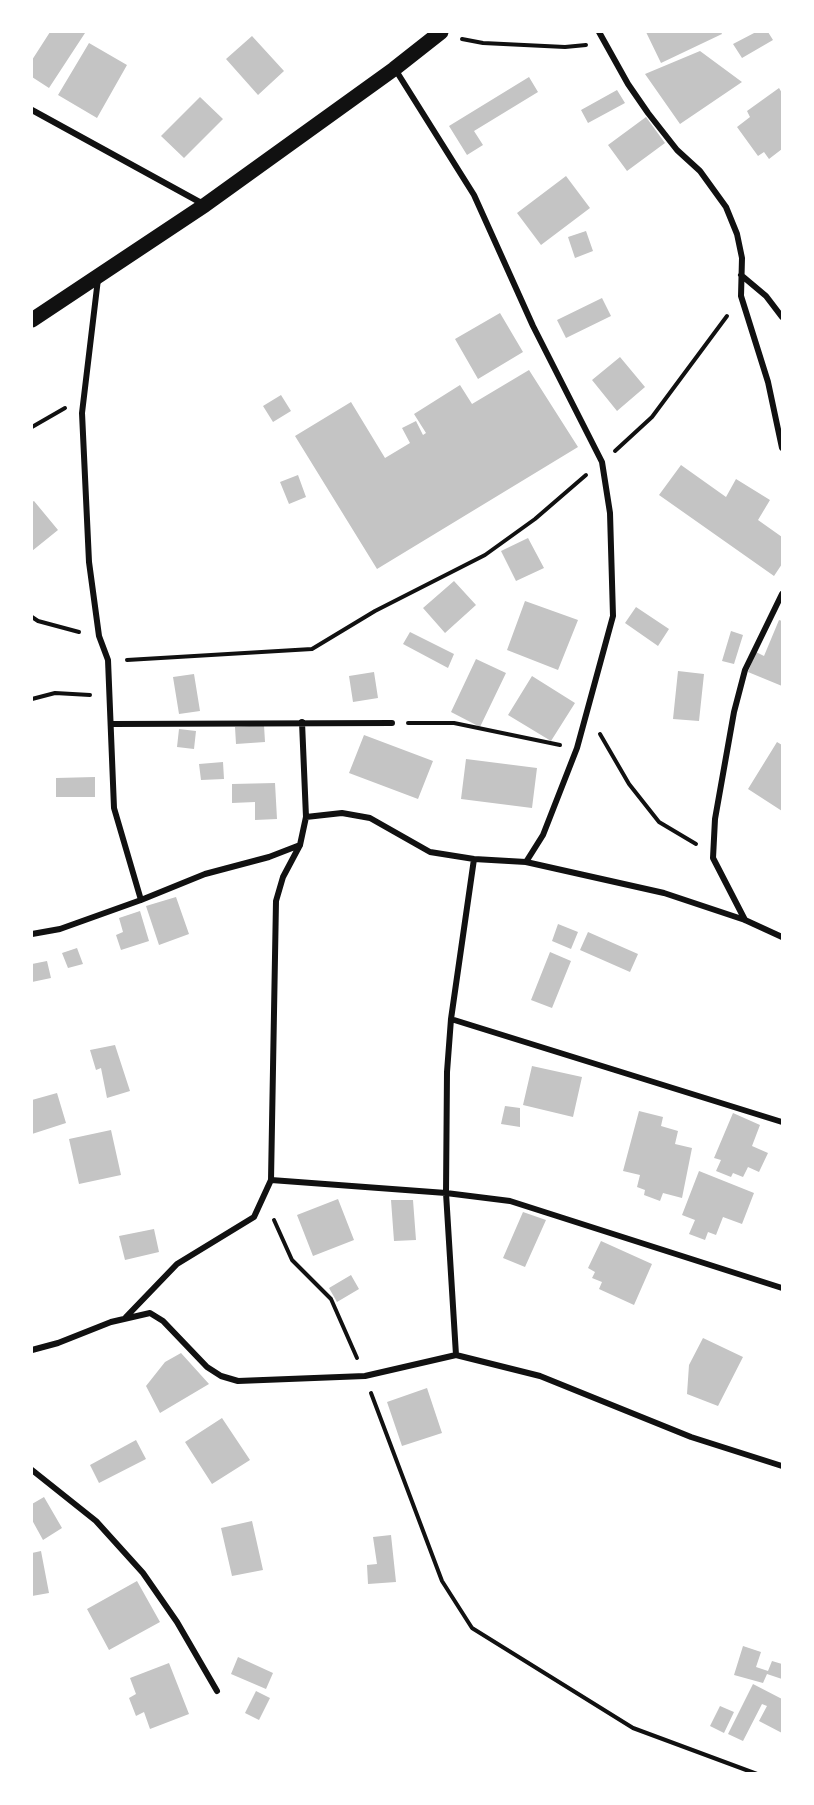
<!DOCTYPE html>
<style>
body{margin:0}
#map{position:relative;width:814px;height:1805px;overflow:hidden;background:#fff;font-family:"Work Sans",sans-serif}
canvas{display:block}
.frame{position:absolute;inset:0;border:33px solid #fff;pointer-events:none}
</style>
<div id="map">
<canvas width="814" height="1805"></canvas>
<div class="frame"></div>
</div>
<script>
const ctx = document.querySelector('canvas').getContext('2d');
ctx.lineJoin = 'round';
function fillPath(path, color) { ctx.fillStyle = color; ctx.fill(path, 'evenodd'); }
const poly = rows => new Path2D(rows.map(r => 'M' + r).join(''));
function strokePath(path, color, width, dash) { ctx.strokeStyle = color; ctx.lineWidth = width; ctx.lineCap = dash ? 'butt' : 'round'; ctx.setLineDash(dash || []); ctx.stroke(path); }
const building = poly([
 [50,32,85,33,49,88,32,77,32,60],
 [646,32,721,32,722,34,661,63],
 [756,32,768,32,773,40,742,58,733,44],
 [252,36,284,71,258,95,226,59],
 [89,43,127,65,97,118,58,95],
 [700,51,742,82,680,124,645,74],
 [529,77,538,92,474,131,483,145,467,155,449,126],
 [779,88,782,93,782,149,769,159,764,152,758,156,737,127,750,117,747,111],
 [617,90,625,103,588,123,581,110],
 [200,97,223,119,184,158,161,136],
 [646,117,665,143,627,171,608,145],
 [566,176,590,208,541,245,517,213],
 [586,231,593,251,575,258,568,237],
 [602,298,611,316,566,338,557,320],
 [500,313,523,352,478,379,455,339],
 [620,357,645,387,617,411,592,380],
 [529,370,578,447,377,569,295,436,351,402,385,458,410,443,402,428,416,421,423,435,426,433,414,414,460,385,472,404],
 [281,395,291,411,273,422,263,406],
 [681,465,726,497,736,479,770,500,758,520,782,537,782,564,774,576,659,495],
 [298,475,306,497,289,504,280,482],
 [34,501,58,530,32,551,32,502],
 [528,538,544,568,516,581,501,551],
 [454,581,476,605,445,633,423,608],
 [525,601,578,620,558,670,507,650],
 [636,607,669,629,658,646,625,623],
 [779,620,782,621,782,686,748,672,756,652,764,656],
 [731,631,743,635,734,664,722,661],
 [410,632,454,654,448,668,403,644],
 [476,659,506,673,480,727,451,712],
 [678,671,704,674,699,721,673,719],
 [374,672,378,698,353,702,349,676],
 [194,674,200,711,179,714,173,677],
 [532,676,575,703,551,741,508,715],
 [264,725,265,742,236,744,235,727],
 [179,729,196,731,194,749,177,747],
 [364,735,433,761,418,799,349,773],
 [777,742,782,745,782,811,748,789],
 [466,759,537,768,532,808,461,799],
 [223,762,224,779,201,780,199,764],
 [95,777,95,797,56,797,56,778],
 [275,783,277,819,255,820,255,802,232,803,232,784],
 [176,897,189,934,159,945,146,906],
 [140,911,149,941,121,950,116,935,123,932,119,918],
 [558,924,578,932,571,949,552,941],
 [588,932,638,954,630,972,580,950],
 [77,948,83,964,68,968,62,953],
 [550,952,571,961,552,1008,531,1000],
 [47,961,51,978,32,982,32,964],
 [115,1045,130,1091,107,1098,101,1068,96,1070,90,1050],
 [532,1066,582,1077,573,1117,523,1105],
 [57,1093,66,1123,32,1134,32,1100],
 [505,1106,520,1108,520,1127,501,1124],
 [639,1111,663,1117,661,1126,678,1131,675,1144,692,1148,682,1198,663,1193,660,1201,644,1195,645,1190,637,1187,640,1175,623,1171],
 [733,1113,760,1125,752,1146,768,1153,759,1172,748,1167,743,1177,733,1173,731,1177,716,1171,721,1160,714,1158],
 [111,1130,121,1175,79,1184,69,1139],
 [699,1171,754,1193,742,1224,723,1217,716,1235,708,1232,705,1240,689,1234,695,1220,682,1215],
 [338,1199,354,1240,313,1256,297,1215],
 [391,1200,413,1200,416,1240,394,1241],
 [523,1212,546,1220,525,1267,503,1258],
 [154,1229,159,1252,125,1260,119,1236],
 [601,1241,652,1264,634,1305,599,1289,602,1282,592,1278,595,1272,588,1268],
 [351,1275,359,1289,337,1302,329,1288],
 [703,1338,743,1357,718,1406,687,1394,689,1365],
 [181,1353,209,1384,160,1413,146,1386,165,1362],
 [427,1388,442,1433,402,1446,387,1402],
 [222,1418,250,1460,212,1484,185,1442],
 [136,1440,146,1459,99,1483,90,1465],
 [44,1497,62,1528,43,1540,32,1520,32,1504],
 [252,1521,263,1570,232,1576,221,1528],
 [391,1535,396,1582,368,1584,367,1565,377,1564,373,1537],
 [41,1551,49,1593,32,1596,32,1553],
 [137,1581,160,1622,109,1650,87,1609],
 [743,1646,761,1652,756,1667,768,1671,772,1661,782,1664,782,1679,767,1674,763,1683,734,1675],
 [238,1657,273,1673,266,1689,231,1674],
 [169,1663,189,1714,150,1729,144,1712,136,1716,129,1698,136,1694,130,1678],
 [753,1684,782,1699,782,1733,759,1721,767,1706,762,1704,743,1741,728,1734],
 [256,1691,270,1698,259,1720,245,1713],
 [720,1706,734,1712,724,1733,710,1726]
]);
const path = poly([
 [462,39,483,43,565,47,586,45],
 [32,427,65,408],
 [615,451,652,417,727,316],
 [32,617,38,621,79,632],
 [127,660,312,649,375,611,485,555,535,519,586,475],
 [32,699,55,693,90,695],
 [408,723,454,723,560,745],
 [600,734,629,784,659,822,696,844],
 [274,1220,292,1260,331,1299,357,1358],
 [371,1393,442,1581,472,1628,633,1728,757,1774]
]);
const minor = poly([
 [599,32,628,84,648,113,677,150,700,171,726,207,737,234,742,258,741,296,768,382,782,448],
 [395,69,474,195,533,326,602,462,610,513,613,616,577,748,543,835,526,862],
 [32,110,205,205],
 [741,275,766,296,782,317],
 [98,279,82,413,89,562,99,636,108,660,114,808,141,900,205,874,269,857,300,845],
 [112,724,392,723],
 [306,817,342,813,370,818,430,852,474,859,526,862,664,893,745,920,782,937],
 [745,920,713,858,715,819,734,712,745,670,782,594],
 [32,934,60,929,141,900],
 [451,1019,782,1122],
 [271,1180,446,1193,510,1201,782,1288],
 [126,1317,177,1264,254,1217,271,1180,276,901,283,877,300,845,306,817,302,722],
 [32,1350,58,1343,111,1322,150,1313,163,1321,207,1367,221,1376,238,1381,365,1376,456,1355,540,1376,691,1437,782,1466],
 [456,1355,446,1193,447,1072,451,1019,474,859],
 [32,1470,96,1521,143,1573,177,1622,217,1691]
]);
const primary = poly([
 [32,320,205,205,394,69,441,32]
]);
fillPath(building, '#c4c4c4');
strokePath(path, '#111', 4);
strokePath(minor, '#111', 6);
strokePath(primary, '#111', 15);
</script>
